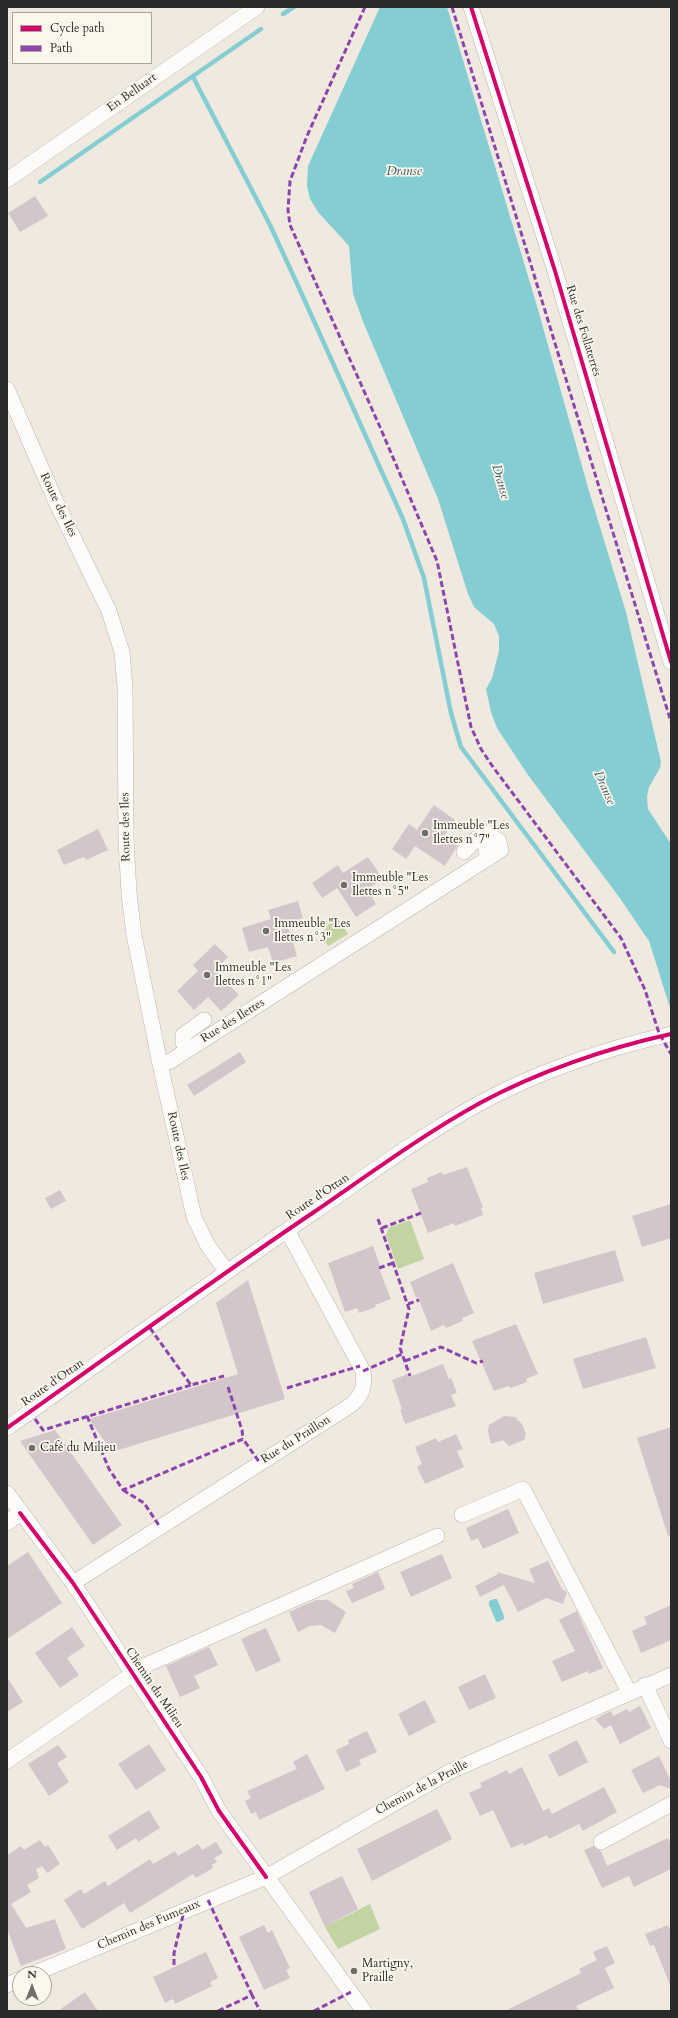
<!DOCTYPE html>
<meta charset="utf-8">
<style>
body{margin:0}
#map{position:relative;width:678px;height:2018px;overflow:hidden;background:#f0e9df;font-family:Cardo,serif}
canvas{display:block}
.frame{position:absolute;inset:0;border:8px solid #2b2b2b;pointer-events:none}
.legend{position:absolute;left:12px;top:12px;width:140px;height:52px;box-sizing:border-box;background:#fbf7ec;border:1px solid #a8a59f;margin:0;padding:5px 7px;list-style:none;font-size:12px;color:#2b2b2b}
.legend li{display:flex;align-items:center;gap:8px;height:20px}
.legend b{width:20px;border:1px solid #a8a59f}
.north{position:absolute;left:12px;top:1966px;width:40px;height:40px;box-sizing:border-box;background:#fbf7ec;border:1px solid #a8a59f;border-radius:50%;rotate:0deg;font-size:11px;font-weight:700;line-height:16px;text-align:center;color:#2b2b2b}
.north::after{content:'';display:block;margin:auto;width:14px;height:18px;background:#706e6a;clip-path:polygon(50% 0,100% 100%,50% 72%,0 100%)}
</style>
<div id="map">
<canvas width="678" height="2018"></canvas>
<div class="frame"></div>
<ul class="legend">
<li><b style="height:5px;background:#d6006c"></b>Cycle path</li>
<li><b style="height:5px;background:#8e44ad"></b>Path</li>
</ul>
<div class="north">N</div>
</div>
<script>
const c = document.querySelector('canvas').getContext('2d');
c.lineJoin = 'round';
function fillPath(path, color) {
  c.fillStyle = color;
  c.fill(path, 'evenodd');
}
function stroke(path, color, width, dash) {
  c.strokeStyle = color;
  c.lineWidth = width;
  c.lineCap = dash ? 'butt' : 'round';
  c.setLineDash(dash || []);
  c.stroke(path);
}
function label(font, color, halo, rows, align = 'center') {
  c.font = font + ' Cardo,serif';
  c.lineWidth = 3.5;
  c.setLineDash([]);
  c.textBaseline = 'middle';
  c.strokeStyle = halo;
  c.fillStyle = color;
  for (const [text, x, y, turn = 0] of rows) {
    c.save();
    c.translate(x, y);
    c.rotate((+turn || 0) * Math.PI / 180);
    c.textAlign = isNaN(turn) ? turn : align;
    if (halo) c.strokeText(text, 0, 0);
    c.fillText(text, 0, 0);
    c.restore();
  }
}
const green = new Path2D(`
 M335,915L348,934L328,946L321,936Z
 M410,1220L424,1259L398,1269L386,1235L389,1228Z
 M370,1904L380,1929L338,1949L325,1927Z`);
const water = new Path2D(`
 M380,7H447L537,306L589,491L626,612L661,762L660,768L649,787L647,797L648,809L671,844V1011L649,941L619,897L528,775L497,728L491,712L486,689L492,678L499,651V636L494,624L474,607L468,594L438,499L364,324L353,294L349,246L318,212L310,199L307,186L308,166Z
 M494,1599H497L504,1616V1619L498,1622L496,1621L489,1605V1601Z`);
const stream = new Path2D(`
 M283,14L294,7
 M193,77L270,225L300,290L403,519L424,578L451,713L461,747L614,952
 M40,182L261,29`);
const building = new Path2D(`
 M35,196L48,216L20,232L8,213Z
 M434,805L455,820L444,836L458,845L445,866L415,846L406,859L392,849L409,824L417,830Z
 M98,829L108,850L86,860L84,857L64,865L57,850Z
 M368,857L383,879L367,889L376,904L356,917L337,888L322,898L312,883L338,865L343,873Z
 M298,901L303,918L287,923L297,956L273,963L268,947L249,952L242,928L271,919L268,910Z
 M215,944L228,957L215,970L239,995L221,1011L208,997L194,1010L177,991L198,971L193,965Z
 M240,1052L246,1062L194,1096L187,1085Z
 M467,1167L483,1207L481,1208L483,1215L455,1226L454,1223L428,1233L411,1189L428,1182L427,1178L442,1172L443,1175Z
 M60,1190L66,1201L51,1209L45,1198Z
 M671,1204V1238L642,1247L632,1216Z
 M373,1246L380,1265L378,1266L391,1299L375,1305L376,1307L359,1313L357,1308L345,1312L328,1263Z
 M615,1250L624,1281L543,1304L534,1273Z
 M453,1263L474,1313L462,1318L463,1321L446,1328L444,1325L431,1331L418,1297L416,1298L410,1282Z
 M248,1280L285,1399L112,1452L89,1419L238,1374L216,1303Z
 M516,1324L538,1374L526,1379L527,1382L511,1388L508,1386L494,1391L472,1341Z
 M646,1337L656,1368L583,1389L573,1359Z
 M443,1364L449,1379L451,1378L457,1393L451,1395L456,1406L405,1424L400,1409H402L392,1380L408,1374L409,1377Z
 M504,1416L515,1417L522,1424L526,1434L524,1440L509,1446L503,1440L491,1444L488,1431L489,1425Z
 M671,1427V1535L668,1536L637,1438Z
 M55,1430L122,1525L93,1545L20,1441Z
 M456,1434L463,1449L457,1451L464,1467L425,1484L417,1467L422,1464L415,1447L436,1438L438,1442Z
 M508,1509L519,1533L483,1549L478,1538L471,1541L466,1528Z
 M28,1552L62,1603L7,1639V1566Z
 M442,1554L452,1578L411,1597L400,1572Z
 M548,1561L562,1589L567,1592L563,1604L546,1598L518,1612L504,1585L480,1597L475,1586L498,1574L497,1572L535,1583L529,1569Z
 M378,1572L385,1589L352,1603L346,1591L354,1588L352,1584Z
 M316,1600H328L346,1612L335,1633L321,1625L310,1626L298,1632L289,1612Z
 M671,1605V1640L641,1653L632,1631L647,1624L644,1617Z
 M577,1611L603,1668L589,1674L588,1671L562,1682L552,1661L575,1651L559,1620Z
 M72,1627L85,1646L67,1658L79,1675L60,1688L35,1653Z
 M266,1628L281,1661L256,1672L241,1639Z
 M209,1647L218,1665L194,1676L200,1688L180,1697L166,1666Z
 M485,1674L496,1698L469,1710L458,1687Z
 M7,1677L23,1702L7,1712Z
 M425,1700L436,1722L409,1736L398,1714Z
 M640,1706L651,1728L620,1744L611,1725L604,1729L595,1719L611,1711L613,1716L627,1709L629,1712Z
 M367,1731L377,1752L359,1760L361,1765L346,1772L336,1750L349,1744L348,1740Z
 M577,1740L588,1762L559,1777L548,1755Z
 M149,1744L166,1770L136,1790L118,1764Z
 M58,1745L67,1757L57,1763L69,1782L49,1796L28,1764Z
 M307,1754L325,1789L259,1820L256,1812L251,1814L245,1801L251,1798L247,1791L297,1769L293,1762Z
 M659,1756L671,1781V1789L660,1785L643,1793L631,1770Z
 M522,1767L543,1811L549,1808L552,1814L604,1787L617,1812L583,1831L579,1824L549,1839L547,1835L524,1846L523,1843L511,1848L493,1810L480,1816L469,1793L482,1787L480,1783L507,1770L509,1774Z
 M437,1809L452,1839L372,1881L357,1849Z
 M149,1810L160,1828L138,1842L136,1838L117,1850L108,1836Z
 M668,1838L671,1845V1869L634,1887L629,1876L602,1888L584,1850L593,1846L601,1851L607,1866Z
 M40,1840L45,1847L48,1845L60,1864L47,1873L42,1866L36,1869L39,1878L27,1885L31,1892L11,1904L26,1928L55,1919L66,1949L21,1966L7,1929V1855L21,1846L24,1850Z
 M216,1842L223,1853L214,1858L217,1862L212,1865L213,1868L196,1878L193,1874L130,1913L124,1903L82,1929L64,1900L81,1889L84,1894L105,1881L108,1886L150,1859L153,1864L175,1851L178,1856L198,1844L202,1850Z
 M342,1876L358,1909L325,1927L309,1892Z
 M264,1925L268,1933L272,1930L290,1968L286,1970L290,1978L264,1990L239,1937Z
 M668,1925L671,1933L670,1985L654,1945L650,1946L645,1934Z
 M607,1946L615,1963L605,1968L614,1988L576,2006L579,2011H505L581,1973L579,1969L597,1960L593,1952Z
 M206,1952L218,1978L210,1982L212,1986L175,2004L173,1999L165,2003L153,1977Z
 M85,1992L98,2011H58Z`);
const minor = new Path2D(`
 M471,7L555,271L671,662
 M7,180L257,7
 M7,389L56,502L109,611L122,652L125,687L126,839L129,893L134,935L160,1064L194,1217L208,1246L227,1272
 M464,852L477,838L486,833L499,841L500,848
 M188,1050L183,1043V1035L204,1020
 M160,1064L169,1062L183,1053L501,850L485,845L488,859
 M7,1428C109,1356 210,1282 314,1212C368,1175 422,1135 480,1103C537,1072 607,1048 671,1034
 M7,1493L73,1583L201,1777L219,1811L364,2011
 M462,1515L523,1489L629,1692
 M7,1523L20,1513
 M73,1583L351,1405C363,1395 365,1386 363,1371L287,1230
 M645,1685L671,1741
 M7,1761L144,1666L437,1536
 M601,1842L671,1804
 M33,1974L266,1877L449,1772L671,1675
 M7,1985L20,1979`);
const quiet = new Path2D(`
 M365,7L307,136L290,181L288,210L290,225L380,427L437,561L471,727L481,749L493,767L621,938L645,990L659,1033L671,1054
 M452,7L671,722
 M378,1219L409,1309L400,1348L410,1376
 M382,1228L421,1213
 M379,1268L396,1262
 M408,1304L419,1300
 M150,1328L191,1385L224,1376
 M405,1361L441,1347L476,1363L483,1361
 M363,1371L402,1354
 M228,1387L242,1430L243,1439
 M287,1388L360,1366
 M87,1416L109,1469L123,1490L243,1439L260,1463
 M35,1419L43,1430L191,1385
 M123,1490L144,1503L160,1527
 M208,1900L252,1995
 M174,1965V1953L184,1911
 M218,2011L252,1995L260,2011
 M314,2011L351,1992`);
const cycleway = new Path2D(`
 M471,7L555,271L671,662
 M7,1428C109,1356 210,1282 314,1212C368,1175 422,1135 480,1103C537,1072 607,1048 671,1034
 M20,1513L73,1583L201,1777L219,1811L266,1877`);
const markers = [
 [425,833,4,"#706e6a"],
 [344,885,4,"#706e6a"],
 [266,931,4,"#706e6a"],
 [207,975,4,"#706e6a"],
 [32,1448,4,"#706e6a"],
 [354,1971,4,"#706e6a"]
];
const streetNames = [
 ["En Belluart",132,93,-35],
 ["Rue des Follaterres",583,331,73],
 ["Route des Iles",58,505,64],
 ["Route des Iles",126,827,-91],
 ["Rue des Ilettes",233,1021,-32],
 ["Route des Iles",178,1146,78],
 ["Route d'Ottan",318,1197,-34],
 ["Route d'Ottan",53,1383,-35],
 ["Rue du Praillon",296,1440,-32],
 ["Chemin du Milieu",154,1688,56],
 ["Chemin de la Praille",422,1788,-28],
 ["Chemin des Fumeaux",149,1925,-23]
];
const poiNames = [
 ["Immeuble \"Les",433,826],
 ["Ilettes n°7\"",433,840],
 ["Immeuble \"Les",352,878],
 ["Ilettes n°5\"",352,892],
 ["Immeuble \"Les",274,924],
 ["Ilettes n°3\"",274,938],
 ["Immeuble \"Les",215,968],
 ["Ilettes n°1\"",215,982],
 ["Café du Milieu",40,1448],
 ["Martigny,",362,1964],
 ["Praille",362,1978]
];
const waterNames = [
 ["Dranse",404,172],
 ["Dranse",500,482,74],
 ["Dranse",604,788,66]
];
fillPath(green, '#c2d4a1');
fillPath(water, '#84ced3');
stroke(stream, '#84ced3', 4.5);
fillPath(building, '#d2c6cb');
stroke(minor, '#b9b5af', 16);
stroke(minor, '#fdfcfa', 15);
stroke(quiet, '#8e44ad', 3, [6, 3]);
stroke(cycleway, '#d6006c', 4);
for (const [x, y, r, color] of markers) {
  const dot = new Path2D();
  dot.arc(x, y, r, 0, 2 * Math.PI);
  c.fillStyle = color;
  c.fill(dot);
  stroke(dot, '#fbf7ec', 1.5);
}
label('12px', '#2b2b2b', '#fbf7ec', streetNames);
label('12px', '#2b2b2b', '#fbf7ec', poiNames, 'left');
label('italic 13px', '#38595c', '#fbf7ec', waterNames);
</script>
